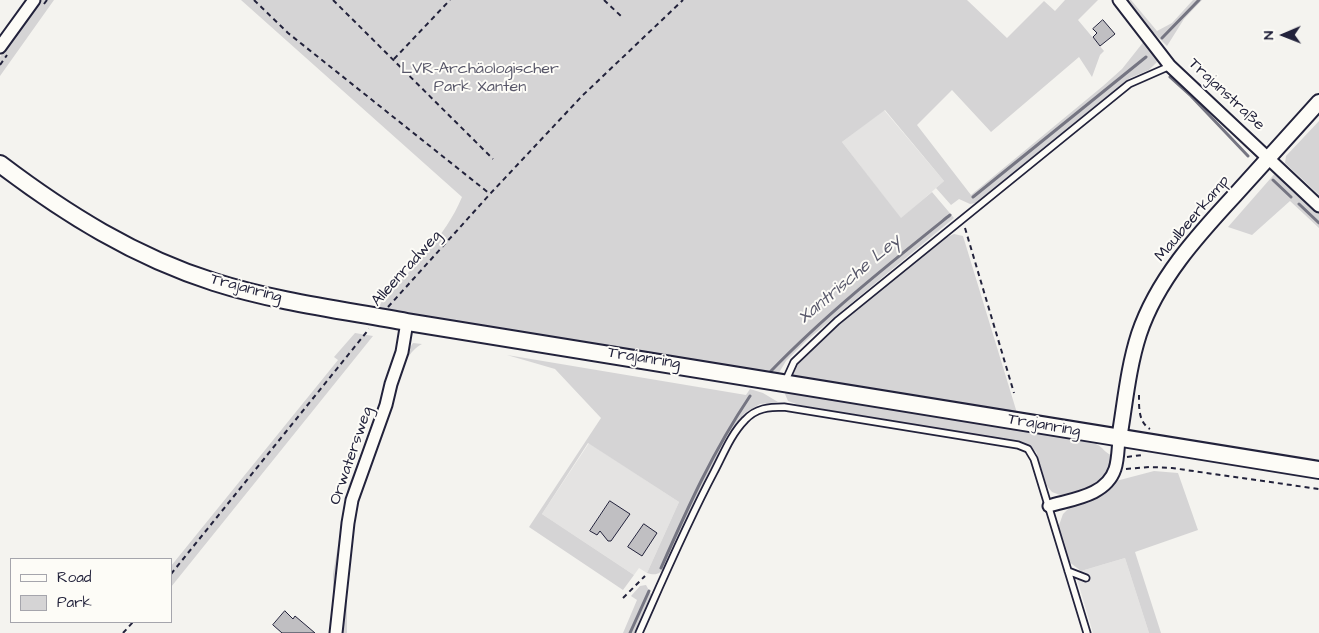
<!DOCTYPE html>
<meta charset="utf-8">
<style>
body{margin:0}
#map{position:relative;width:1319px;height:633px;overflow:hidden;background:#f4f3ef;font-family:"Architects Daughter",sans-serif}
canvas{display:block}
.legend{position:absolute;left:10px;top:558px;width:162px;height:65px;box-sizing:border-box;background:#fdfcf7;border:1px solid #a5a5ac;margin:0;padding:6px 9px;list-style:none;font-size:15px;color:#22223b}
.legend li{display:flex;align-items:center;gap:10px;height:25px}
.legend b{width:25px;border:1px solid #a5a5ac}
.north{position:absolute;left:1259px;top:10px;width:50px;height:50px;-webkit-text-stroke:4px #fdfcf7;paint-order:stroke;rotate:269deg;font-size:14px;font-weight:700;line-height:20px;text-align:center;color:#22223b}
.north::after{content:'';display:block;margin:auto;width:18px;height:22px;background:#22223b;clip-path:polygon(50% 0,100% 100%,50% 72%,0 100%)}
</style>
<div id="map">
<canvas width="1319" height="633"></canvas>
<ul class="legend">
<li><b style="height:6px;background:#fdfcf7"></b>Road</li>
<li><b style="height:14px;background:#d5d4d5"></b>Park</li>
</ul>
<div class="north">N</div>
</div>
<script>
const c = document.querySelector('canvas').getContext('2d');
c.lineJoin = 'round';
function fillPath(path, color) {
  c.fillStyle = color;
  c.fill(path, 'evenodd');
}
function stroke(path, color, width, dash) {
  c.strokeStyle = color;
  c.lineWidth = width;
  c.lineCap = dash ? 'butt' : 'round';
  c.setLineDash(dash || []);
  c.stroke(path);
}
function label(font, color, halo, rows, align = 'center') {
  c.font = font + ' "Architects Daughter",sans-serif';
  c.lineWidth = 4;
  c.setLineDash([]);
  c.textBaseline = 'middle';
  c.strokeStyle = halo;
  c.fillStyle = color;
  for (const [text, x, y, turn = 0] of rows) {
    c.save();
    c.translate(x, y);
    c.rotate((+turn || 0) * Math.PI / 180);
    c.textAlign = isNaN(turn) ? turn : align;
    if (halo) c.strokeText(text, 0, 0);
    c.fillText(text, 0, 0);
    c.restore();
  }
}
const built = new Path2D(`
 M884,110L944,181L901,219L842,142Z
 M589,443L679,502L647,573L639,568L634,575L542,514Z
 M1125,558L1149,633H1093L1077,579L1081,571Z`);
const green = new Path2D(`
 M42,0H54L0,76V57Z
 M241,0H967L1007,38L1044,1L1055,11L1065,0H1098L1078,20L1104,51L1100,55L1092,77L1079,57L991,132L952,90L917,125L971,195L1103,86L1122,69L1145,40L1156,53L1157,62L1149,70L1130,78L976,203L970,204L959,199L951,205L936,188L944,181L885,110L842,142L901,218L932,192L954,218L807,340L786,361L777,376L378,309L382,301C411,269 445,238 462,197Z
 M1123,0H1131L1157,31L1172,23L1193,0H1202L1184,19L1167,46L1154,33L1152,34Z
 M1319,121V195L1285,163L1286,156Z
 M1277,171L1319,212V228L1290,201L1252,235L1228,227Z
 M954,234L963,236L1017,413L790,379L794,368L802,358L836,326L943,239Z
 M355,333L373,336L171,587V566L338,360L334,357Z
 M413,343L422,344C410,350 400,368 399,381L384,428L369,464L353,527L345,577L347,604V633H339L349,525L401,361Z
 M507,355L746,395L750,389L763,393L778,402L760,404L745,413L720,453L666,566C660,574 656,576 647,573L679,502L588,443L542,514L634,575L623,590L529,527L601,418L555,369Z
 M389,372L388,386L352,491L333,633V574L348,487L374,424Z
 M787,388L1096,444C1103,447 1105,453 1111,455L1112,463L1111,471L1094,487L1060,495L1052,492L1047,486L1036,452L1023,442L799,405L788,401L785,394Z
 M1154,471L1178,473L1198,530L1135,552L1161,633H1149L1125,558L1081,571L1068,561L1058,528L1063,514L1073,504L1090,500L1104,493L1116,481Z
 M646,585L652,596L636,633H623L637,600L631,596L640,586Z`);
const stream = new Path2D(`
 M1162,38L1199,0
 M1170,77L1191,96L1248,156
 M1273,180L1291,197
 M973,197L1146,57
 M1299,204L1319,223
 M771,371C826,314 889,264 950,215
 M661,568C688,507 713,451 750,396
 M630,633L649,591`);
const building = new Path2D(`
 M1103,20L1115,34L1100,46L1093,37L1097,33L1093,29Z
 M610,501L630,514L611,541H608L600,531L597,535L590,531Z
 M644,524L657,533L642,556L628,547Z
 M285,611L293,619L295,616L315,633H282L273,625Z`);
const path = new Path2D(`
 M254,0L288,33L490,194
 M333,0L493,159
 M604,0L623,18
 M44,4L47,0
 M394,59L450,0
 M0,65L7,55
 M965,228L1014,393
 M388,307L490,194L582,96L683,0
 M1139,395C1139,406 1138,422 1150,429
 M1127,457L1142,455
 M1126,469L1150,467L1172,468L1319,489
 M171,574L369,329
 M623,598L645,576
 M123,633L133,622`);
const service = new Path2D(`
 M785,382L794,362L837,321L1129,84L1170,66
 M1068,571L1086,578
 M639,633C663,579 686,525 714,472C723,455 731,434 745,420C756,408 769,407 784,407L1018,445L1028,449L1034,459L1087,633`);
const minor = new Path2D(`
 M1119,0L1170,66L1319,206
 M0,47L34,0
 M1049,506C1072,499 1106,496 1115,469C1118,460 1118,449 1119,439
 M336,633L348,523L352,500L386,405L391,384L402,352L407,322`);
const tertiary = new Path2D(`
 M1119,439C1125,404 1128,368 1139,334C1157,280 1197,236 1235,195C1263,164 1291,133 1319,102`);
const secondary = new Path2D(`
 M0,164C66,214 135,257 214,282C277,302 342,310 407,322L1319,470`);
const parkNames = [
 ["LVR-Archäologischer",480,70],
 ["Park Xanten",480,88]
];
const streetNames = [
 ["Trajanstraße",1226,95,43],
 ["Maulbeerkamp",1193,219,-50],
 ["Alleenradweg",407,269,-48],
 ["Trajanring",246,289,15],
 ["Trajanring",644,359,9],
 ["Trajanring",1044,426,10],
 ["Orwatersweg",352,456,-71]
];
const waterNames = [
 ["Xantrische Ley",850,280,-40]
];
fillPath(built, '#e4e3e2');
fillPath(green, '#d5d4d5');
stroke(stream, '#757582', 3);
fillPath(building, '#c0bfc2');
stroke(building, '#22223b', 1);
stroke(service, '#22223b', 9);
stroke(minor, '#22223b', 15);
stroke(tertiary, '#22223b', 18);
stroke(secondary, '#22223b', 20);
stroke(path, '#22223b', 2, [5, 4]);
stroke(service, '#fdfcf7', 5.5);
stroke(minor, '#fdfcf7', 11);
stroke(tertiary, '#fdfcf7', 14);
stroke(secondary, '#fdfcf7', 16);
label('16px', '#585769', '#fdfcf7', parkNames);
label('16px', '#22223b', '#fdfcf7', streetNames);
label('italic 18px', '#59596b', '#fdfcf7', waterNames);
</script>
